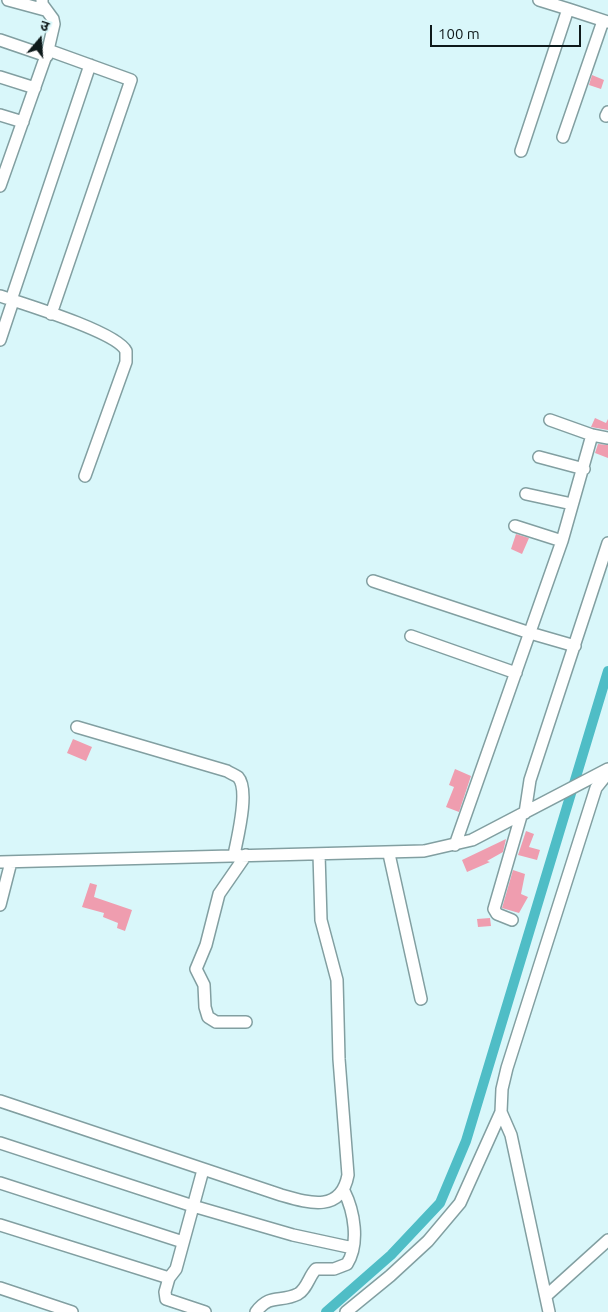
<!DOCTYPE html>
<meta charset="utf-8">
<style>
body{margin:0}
#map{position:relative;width:608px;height:1312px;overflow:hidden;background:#d9f7fa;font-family:Ubuntu,"Noto Sans Devanagari",sans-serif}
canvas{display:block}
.north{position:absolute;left:15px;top:15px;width:50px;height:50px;-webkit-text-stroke:4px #d9f7fa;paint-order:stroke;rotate:18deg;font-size:14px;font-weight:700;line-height:20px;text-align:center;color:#0e191a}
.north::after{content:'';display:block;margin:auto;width:18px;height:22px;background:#0e191a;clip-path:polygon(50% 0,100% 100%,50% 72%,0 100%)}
.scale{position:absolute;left:430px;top:25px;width:151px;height:22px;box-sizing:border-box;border:2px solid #0e191a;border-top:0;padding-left:6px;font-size:15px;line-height:18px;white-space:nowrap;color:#0e191a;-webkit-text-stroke:4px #d9f7fa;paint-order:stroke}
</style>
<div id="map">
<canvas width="608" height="1312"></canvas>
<div class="north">उ</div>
<div class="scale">100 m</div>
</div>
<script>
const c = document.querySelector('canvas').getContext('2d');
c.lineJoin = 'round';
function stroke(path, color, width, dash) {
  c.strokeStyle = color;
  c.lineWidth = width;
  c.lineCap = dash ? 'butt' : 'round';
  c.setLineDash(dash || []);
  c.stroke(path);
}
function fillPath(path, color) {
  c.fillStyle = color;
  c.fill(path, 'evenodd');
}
const canal = new Path2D(`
 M326,1312L391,1255L440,1203L466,1141L608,671`);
const building = new Path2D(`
 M592,75L604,80L601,89L589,85Z
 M595,418L606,423L608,419V430L591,427Z
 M598,444L608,445V458L595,453Z
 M516,534L529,538L522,554L511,549Z
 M73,739L92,747L86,761L67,753Z
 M455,769L471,776L459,812L446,807L454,787L449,785Z
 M526,831L534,834L529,847L540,850L537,860L518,855Z
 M506,839L503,852L487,861L490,862L467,872L462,860Z
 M513,870L525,874L521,894L528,897L519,913L502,908Z
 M90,883L97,885L94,897L132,910L125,931L117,928L118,923L103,917L104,913L82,907Z
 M490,918L491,926L478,927L477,919Z`);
const minor = new Path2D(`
 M8,0L45,10
 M539,0L568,9
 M0,40L47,56
 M48,50L131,80L51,314
 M0,77L35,88
 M0,115L23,122
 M606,116L608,112
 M563,137L603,21
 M521,151L568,9L608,22
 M0,186L48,50L54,24L53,19L42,4V0
 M0,296C24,304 117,332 126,351V362L85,476
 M11,300L90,65
 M0,340L13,301
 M550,420L592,435L608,438
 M539,457L584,469
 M526,494L572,504
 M515,526L562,541
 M373,581L530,633L575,646
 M411,636L516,673
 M77,727L227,771C230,773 235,775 238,777C250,790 237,839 234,855
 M525,813L530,780L608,543
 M455,845L562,541L592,435
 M389,854L421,999
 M246,855L219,894L206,945L196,969L204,985L205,1007L208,1017L216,1022H246
 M0,862L424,851L472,840L608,769
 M0,905L11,862
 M512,920L497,914L494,909L521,816
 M0,1101L281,1195C309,1203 341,1213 348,1175L339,1059L337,980L321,920L319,854
 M501,1112L511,1135L549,1312
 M0,1143L193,1206L293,1235L353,1248
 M0,1183L183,1242
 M0,1225L169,1278L176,1269L203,1170
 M169,1278L165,1292L166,1299L205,1312
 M0,1288L72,1312
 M546,1296L608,1240
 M256,1312C270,1293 280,1303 298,1294C307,1289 309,1276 316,1269H334L347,1264C360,1243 354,1211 344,1191
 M346,1312L390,1276L428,1241L460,1203L501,1112L502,1089L507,1068L596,788L608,773`);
stroke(canal, '#4fbdc6', 10);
fillPath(building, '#ef9daf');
stroke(minor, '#829fa1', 14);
stroke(minor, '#fff', 11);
</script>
